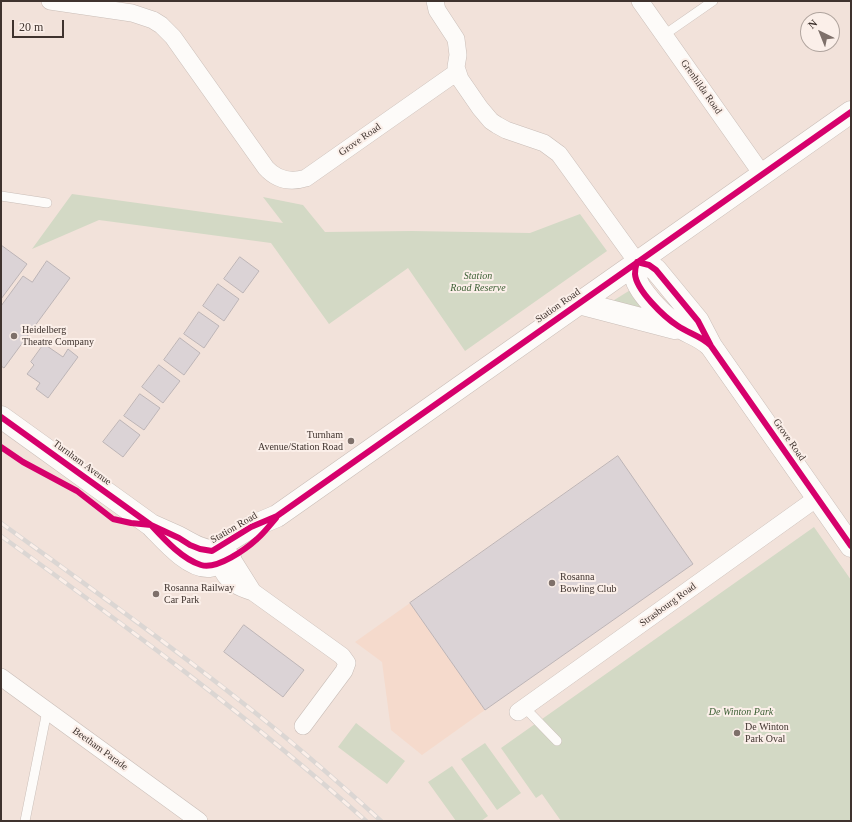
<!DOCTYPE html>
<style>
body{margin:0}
#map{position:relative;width:852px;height:822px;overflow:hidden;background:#f2e2da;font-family:"Times New Roman",serif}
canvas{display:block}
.frame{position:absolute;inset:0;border:2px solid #3f332e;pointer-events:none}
.north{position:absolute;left:800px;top:12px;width:40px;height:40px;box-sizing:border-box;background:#fbefe9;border:1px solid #b0a49e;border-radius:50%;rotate:317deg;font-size:11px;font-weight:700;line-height:16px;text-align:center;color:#3f332e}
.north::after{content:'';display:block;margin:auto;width:14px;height:18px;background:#7e706a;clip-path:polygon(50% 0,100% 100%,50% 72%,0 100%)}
.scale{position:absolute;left:12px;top:20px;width:52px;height:18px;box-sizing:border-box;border:2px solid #3f332e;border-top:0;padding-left:5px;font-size:12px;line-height:14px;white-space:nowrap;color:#3f332e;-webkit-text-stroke:3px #fbefe9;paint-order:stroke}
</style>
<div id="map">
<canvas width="852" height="822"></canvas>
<div class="frame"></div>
<div class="north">N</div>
<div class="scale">20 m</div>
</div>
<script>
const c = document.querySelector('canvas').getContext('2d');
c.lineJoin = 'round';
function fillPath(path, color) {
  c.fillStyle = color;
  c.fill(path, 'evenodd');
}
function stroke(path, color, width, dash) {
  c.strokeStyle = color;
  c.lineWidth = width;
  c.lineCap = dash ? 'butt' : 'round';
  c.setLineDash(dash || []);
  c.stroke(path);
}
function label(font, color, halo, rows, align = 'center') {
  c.font = font + ' "Times New Roman",serif';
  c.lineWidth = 4;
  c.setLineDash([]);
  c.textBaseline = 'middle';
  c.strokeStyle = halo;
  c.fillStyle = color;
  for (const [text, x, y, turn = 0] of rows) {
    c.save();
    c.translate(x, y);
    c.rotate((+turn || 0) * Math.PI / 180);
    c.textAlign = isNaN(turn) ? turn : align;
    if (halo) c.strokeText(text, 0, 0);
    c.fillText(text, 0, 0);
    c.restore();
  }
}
const built = new Path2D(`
 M410,603L485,710L422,755L391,730L382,662L355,642Z`);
const green = new Path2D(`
 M72,194L283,223L263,197L303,205L325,232L412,231L530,233L580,214L607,251L465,351L408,268L329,324L271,243L99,220L32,249Z
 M632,289L649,313L611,302Z
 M814,527L851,580V821H561L542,794L536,798L501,748Z
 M356,723L405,761L387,784L338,747Z
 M485,743L521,793L497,810L461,759Z
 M452,766L488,816L481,821H456L428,782Z`);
const building = new Path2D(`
 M1,245L27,264L1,299Z
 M240,257L259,271L243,293L224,279Z
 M47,261L70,278L4,368L1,366V306L23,276L32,282Z
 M218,284L239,299L224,321L203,306Z
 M199,312L219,326L204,348L184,334Z
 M180,338L200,353L184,375L164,360Z
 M44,344L63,357L68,349L78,357L48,398L36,389L40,383L27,374L34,365L31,362Z
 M159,365L180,381L163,403L142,387Z
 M140,394L160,408L144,430L124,416Z
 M120,420L140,435L123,457L103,442Z
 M618,456L693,564L485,710L410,603Z
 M244,625L304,670L283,697L224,652Z`);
const lane = new Path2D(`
 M664,35L713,1
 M1,196L47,203
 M525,708L557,741
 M25,821L47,711`);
const street = new Path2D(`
 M50,1L132,13L153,20L161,25L173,37L266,168C277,180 290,183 306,178L457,72
 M435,1L437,10L456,39L458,55L456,67L460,79L480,108L491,121L497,125L506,130L544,143L559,154L637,262
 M640,1L762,174
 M219,552C222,557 220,562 221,567C226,582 239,588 253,592L342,656L347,663L344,671L303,726
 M221,555L231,557L253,592
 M1,677L199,821
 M518,712L817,498`);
const secondary = new Path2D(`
 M637,262L649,265L656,270L698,321L711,346L851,546
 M637,262C636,266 635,270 635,274C636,290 665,318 678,326C689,333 701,336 710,345
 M579,303L675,328
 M1,417L151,525C164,538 189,568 209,566C217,565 223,561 230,558
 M151,525C160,529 169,533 178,537C190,543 198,550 212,551L251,527L277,516L851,112`);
const rail = new Path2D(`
 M1,523C81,581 161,638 239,700C288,738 335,779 381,821
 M1,536C126,626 251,718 366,821`);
const cycleway = new Path2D(`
 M637,262L649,265L656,270L698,321L711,346L851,546
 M637,262C636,265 635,270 635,274C636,290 664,317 678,326C688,333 701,336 710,345
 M1,417L151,525C164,539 182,559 201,565C217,570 246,549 257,539C264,533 270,525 276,518
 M1,447L23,462L77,491L113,519L131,523L151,525L179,538L190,545L200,549L212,551L251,527L277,516L851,112`);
const markers = [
 [14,336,4,"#7e706a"],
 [351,441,4,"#7e706a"],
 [552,583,4,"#7e706a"],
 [156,594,4,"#7e706a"],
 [737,733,4,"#7e706a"]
];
const streetNames = [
 ["Grenhilda Road",701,87,55],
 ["Grove Road",360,140,-35],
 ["Station Road",558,306,-35],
 ["Grove Road",789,440,55],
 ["Turnham Avenue",82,463,36],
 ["Station Road",234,528,-30],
 ["Strasbourg Road",668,605,-36],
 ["Beetham Parade",100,749,36]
];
const parkNames = [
 ["Station",478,276],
 ["Road Reserve",478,288],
 ["De Winton Park",741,712]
];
const poiNames = [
 ["Heidelberg",22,330],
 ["Theatre Company",22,342],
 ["Turnham",343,435,"right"],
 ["Avenue/Station Road",343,447,"right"],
 ["Rosanna",560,577],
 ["Bowling Club",560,589],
 ["Rosanna Railway",164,588],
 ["Car Park",164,600],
 ["De Winton",745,727],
 ["Park Oval",745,739]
];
fillPath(built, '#f5dacc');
fillPath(green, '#d3d9c5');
fillPath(building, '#dbd3d6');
stroke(building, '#bcb4b6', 1);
stroke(lane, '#c9bdb7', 10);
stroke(street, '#c9bdb7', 18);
stroke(secondary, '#c9bdb7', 23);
stroke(lane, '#fdfbf9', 9);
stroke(street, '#fdfbf9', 17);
stroke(secondary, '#fdfbf9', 22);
stroke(rail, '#dbd6d3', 4.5);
stroke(rail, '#fbefe9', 3, [9]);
stroke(cycleway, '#d6006c', 6);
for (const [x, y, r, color] of markers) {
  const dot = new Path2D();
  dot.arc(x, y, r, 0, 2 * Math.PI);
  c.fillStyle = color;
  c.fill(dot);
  stroke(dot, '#fbefe9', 1.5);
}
label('10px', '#3f332e', '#fbefe9', streetNames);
label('italic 10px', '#3b5e33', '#fbefe9', parkNames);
label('10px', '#3f332e', '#fbefe9', poiNames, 'left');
</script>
